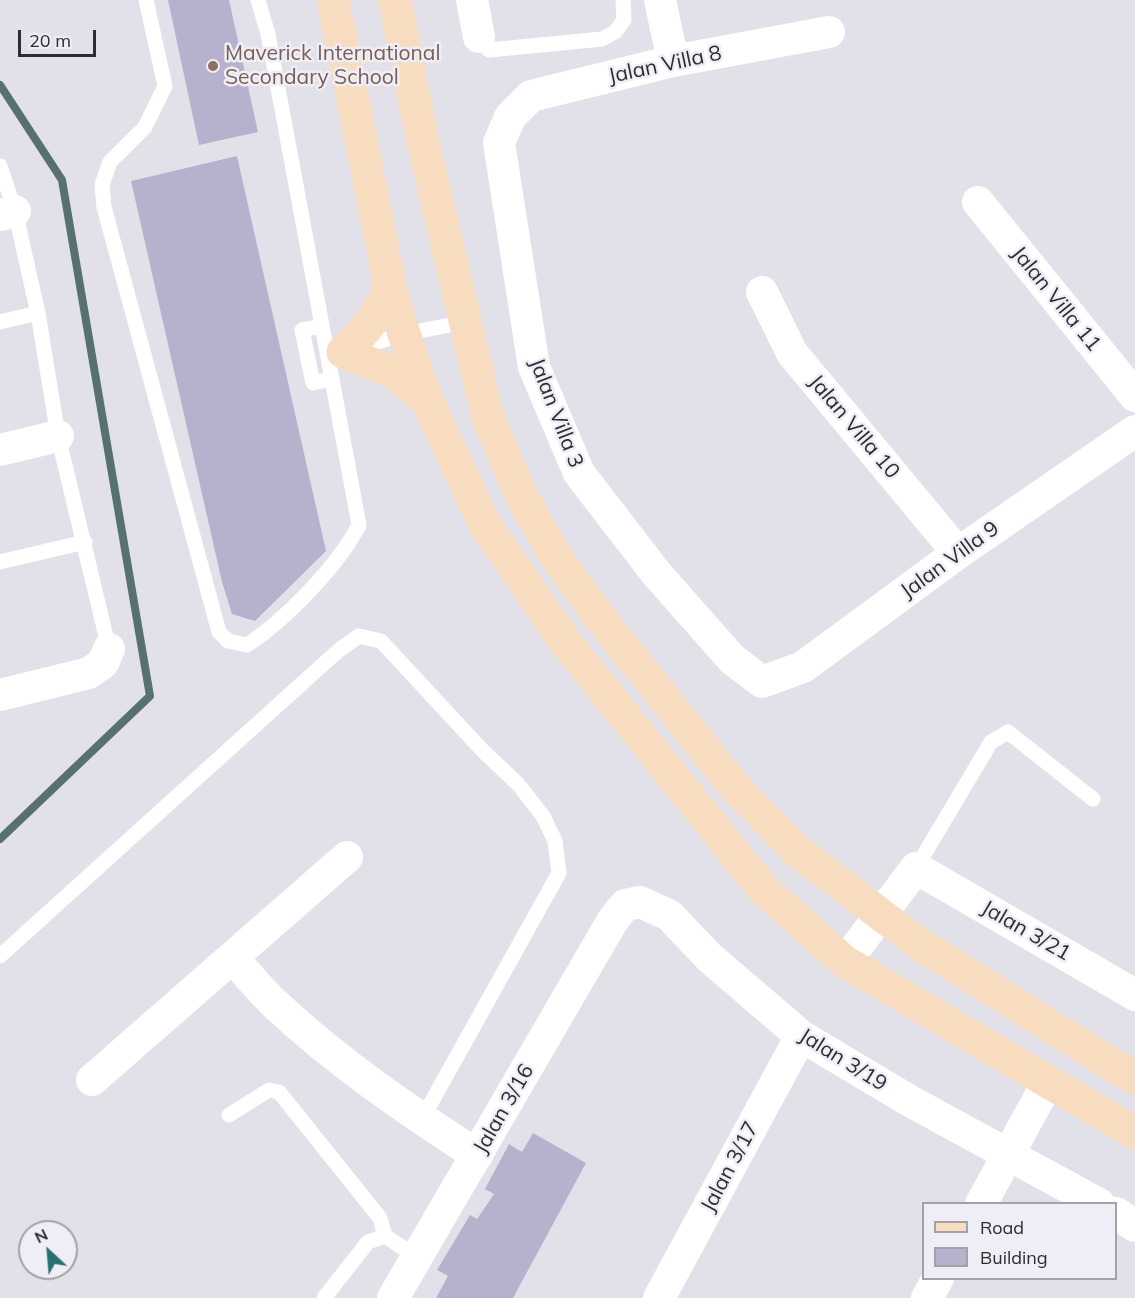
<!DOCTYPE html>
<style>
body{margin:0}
#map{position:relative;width:1135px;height:1298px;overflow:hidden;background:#e2e1e9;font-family:Mulish,sans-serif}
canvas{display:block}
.legend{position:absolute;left:922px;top:1202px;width:195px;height:78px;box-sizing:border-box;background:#efeef6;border:2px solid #a1a1a7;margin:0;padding:8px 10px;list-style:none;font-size:18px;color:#2d2d30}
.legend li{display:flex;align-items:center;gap:12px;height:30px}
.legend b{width:30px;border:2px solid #a1a1a7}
.north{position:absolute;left:18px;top:1220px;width:60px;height:60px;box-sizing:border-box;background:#efeef6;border:2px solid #a1a1a7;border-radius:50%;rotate:334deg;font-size:16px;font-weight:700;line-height:24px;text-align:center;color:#2d2d30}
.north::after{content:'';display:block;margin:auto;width:21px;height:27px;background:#277271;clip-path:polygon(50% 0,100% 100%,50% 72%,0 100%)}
.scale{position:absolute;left:18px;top:30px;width:78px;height:27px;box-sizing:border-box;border:3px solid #2d2d30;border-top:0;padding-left:8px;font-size:18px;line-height:21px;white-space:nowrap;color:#2d2d30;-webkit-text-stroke:4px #efeef6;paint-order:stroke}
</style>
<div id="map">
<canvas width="1135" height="1298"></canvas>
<ul class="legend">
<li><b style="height:8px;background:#f8dcc0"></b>Road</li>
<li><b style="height:16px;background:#b6b2ce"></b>Building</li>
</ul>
<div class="north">N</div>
<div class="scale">20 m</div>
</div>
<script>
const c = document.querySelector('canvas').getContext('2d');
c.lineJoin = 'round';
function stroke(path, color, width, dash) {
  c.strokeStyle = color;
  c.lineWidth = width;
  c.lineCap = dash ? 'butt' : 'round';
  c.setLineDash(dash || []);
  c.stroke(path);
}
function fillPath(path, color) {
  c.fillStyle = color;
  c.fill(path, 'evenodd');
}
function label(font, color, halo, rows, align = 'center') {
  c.font = font + ' Mulish,sans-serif';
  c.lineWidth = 5;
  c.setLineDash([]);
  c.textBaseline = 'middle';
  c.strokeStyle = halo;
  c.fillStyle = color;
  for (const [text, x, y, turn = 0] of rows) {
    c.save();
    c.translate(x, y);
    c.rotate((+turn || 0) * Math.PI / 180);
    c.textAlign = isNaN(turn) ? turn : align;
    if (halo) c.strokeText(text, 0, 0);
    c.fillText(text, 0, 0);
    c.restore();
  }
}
const stream = new Path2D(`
 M0,85L62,180L150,696L0,839`);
const building = new Path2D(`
 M168,0H229L258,132L199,145Z
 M237,156L326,551L255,621L232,614L222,582L131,181Z
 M533,1133L586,1163L513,1298H436L448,1276L437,1270L470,1215L477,1219L494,1194L485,1189L509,1144L522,1152Z`);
const lane = new Path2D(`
 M146,0L165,86L145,127L110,162L102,185L104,207L219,632L228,641L247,645C285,620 338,566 359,525L268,34L258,0
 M479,37L489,50L602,39L615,32L624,20L623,0
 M0,166L15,211L38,313L58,436L109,649
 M0,322L38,313
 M321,326L302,330L313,383L331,379
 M356,348L404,334L465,322
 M0,562L85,542
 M916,868L991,742L1008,732L1093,799
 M0,956L339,650L359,636L381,641L483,751L518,784L543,816L555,841L559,873L422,1119
 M229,1115L269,1090L279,1092L380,1218L385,1236
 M324,1298L368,1242L385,1236L417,1257`);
const street = new Path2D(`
 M472,0L479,37
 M660,0L673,61
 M829,32L673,61L531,96L510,117L499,143L534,367L579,473L656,573L732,659L762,682L803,667L958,553L1135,431
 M978,202L1135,396
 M0,215L15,211
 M762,292L792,353L958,553
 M0,450L58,436
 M0,695L89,673L103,663L109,649
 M233,958C247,974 261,991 276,1005C337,1062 407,1110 477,1155
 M845,962L916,868L1135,995
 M92,1080L347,857
 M981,1204L1048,1082
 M1116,1213L1135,1226
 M393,1298L613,920L625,905L640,902L669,915L710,958L801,1036L910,1101L1099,1204
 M659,1298L801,1036
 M927,1298L938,1278`);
const secondary = new Path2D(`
 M333,0L390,285L404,334L427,400L484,523L563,639L763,889L845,962L1135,1133
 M395,0L422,138L488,418L521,495L554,554L597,614L733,785L796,850L918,943L1135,1079
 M390,285C380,313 366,332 343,352L394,373L427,400`);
const markers = [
 [213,66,6,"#8d6e63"]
];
const educationNames = [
 ["Maverick International",225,54],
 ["Secondary School",225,78]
];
const streetNames = [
 ["Jalan Villa 8",665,65,-12],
 ["Jalan Villa 11",1056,299,51],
 ["Jalan Villa 3",556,413,69],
 ["Jalan Villa 10",854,427,50],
 ["Jalan Villa 9",950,560,-36],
 ["Jalan 3/21",1026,931,30],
 ["Jalan 3/19",843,1060,32],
 ["Jalan 3/16",504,1109,-60],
 ["Jalan 3/17",730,1167,-62]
];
stroke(stream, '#577173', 8);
fillPath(building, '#b6b2ce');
stroke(lane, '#fff', 15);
stroke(street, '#fff', 32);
stroke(secondary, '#f8dcc0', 33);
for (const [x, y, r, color] of markers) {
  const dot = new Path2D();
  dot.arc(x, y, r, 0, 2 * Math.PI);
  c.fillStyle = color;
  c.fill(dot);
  stroke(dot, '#efeef6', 2);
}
label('21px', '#785e54', '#efeef6', educationNames, 'left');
label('21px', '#2d2d30', '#efeef6', streetNames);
</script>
